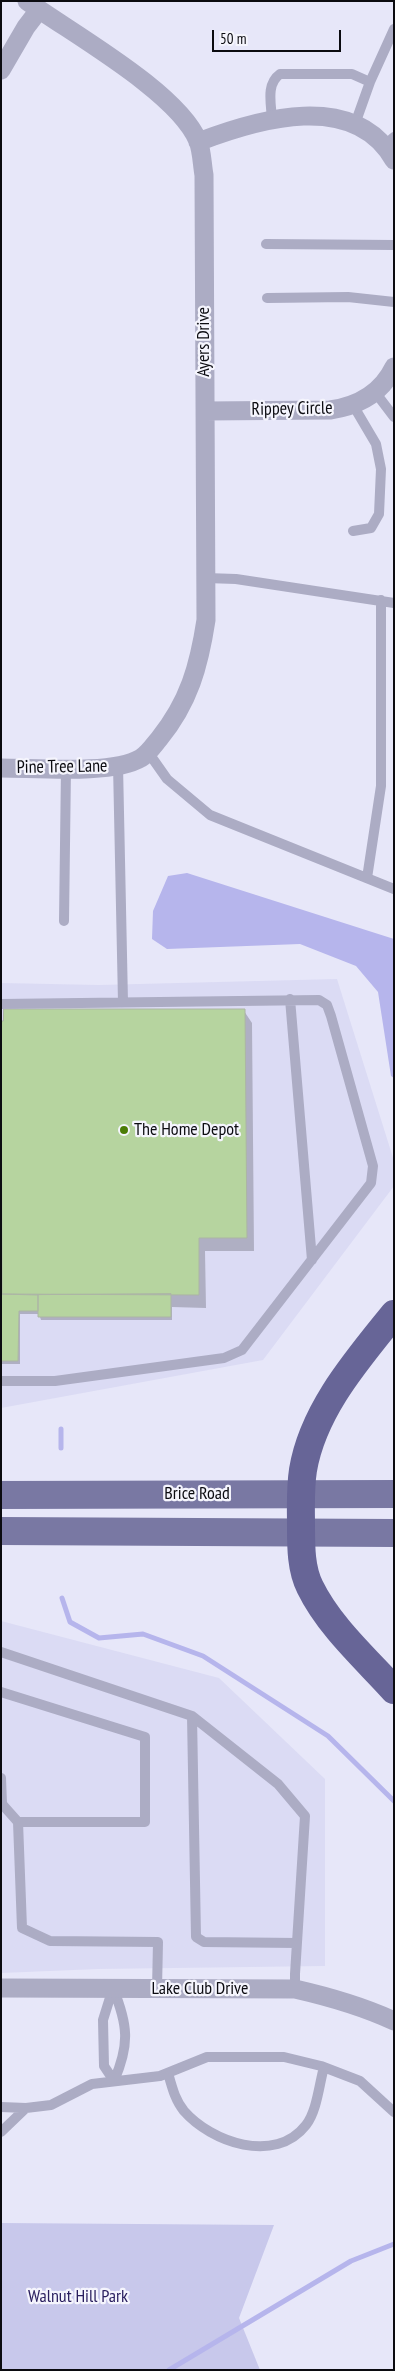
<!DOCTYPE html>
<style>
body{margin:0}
#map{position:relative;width:395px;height:2371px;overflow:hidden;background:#e7e7f9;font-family:"PT Sans Narrow",sans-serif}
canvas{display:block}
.frame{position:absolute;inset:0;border:2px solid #0b0b10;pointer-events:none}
.scale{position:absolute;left:212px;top:30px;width:129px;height:22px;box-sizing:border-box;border:2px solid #0b0b10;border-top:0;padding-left:6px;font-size:15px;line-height:18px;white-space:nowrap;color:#0b0b10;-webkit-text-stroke:4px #f5f5fd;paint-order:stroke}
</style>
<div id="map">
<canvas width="395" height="2371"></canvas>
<div class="frame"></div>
<div class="scale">50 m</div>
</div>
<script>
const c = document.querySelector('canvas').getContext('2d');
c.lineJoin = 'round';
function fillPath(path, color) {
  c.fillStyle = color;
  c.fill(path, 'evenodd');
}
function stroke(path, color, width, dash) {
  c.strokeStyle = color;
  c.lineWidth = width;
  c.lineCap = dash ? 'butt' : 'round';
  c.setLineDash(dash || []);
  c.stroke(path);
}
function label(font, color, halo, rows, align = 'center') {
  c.font = font + ' "PT Sans Narrow",sans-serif';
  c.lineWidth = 4.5;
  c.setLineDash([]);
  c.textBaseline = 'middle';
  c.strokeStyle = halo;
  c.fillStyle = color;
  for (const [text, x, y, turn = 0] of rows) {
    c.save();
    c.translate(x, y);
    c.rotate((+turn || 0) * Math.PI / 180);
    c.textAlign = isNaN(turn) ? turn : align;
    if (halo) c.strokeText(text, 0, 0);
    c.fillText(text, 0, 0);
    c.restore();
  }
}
const built = new Path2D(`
 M337,979L394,1161V1186L263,1360L1,1408V983L99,985Z
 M1,1621L219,1678L325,1779V1966L98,1969L1,1973Z`);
const green = new Path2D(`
 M1,2223L274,2225L239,2318L260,2370H1Z`);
const water = new Path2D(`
 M187,873L394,939V1078L391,1076L378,992L356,966L300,944L167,949L152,939L153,911L168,876Z`);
const shadow = new Path2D(`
 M244,1011L252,1023L254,1251H205L206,1308L172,1307V1320H41L39,1314H20V1364H1V1022Z`);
const stream = new Path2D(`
 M61,1448V1429
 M62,1598L70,1622L99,1638L143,1634L203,1656L328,1736L394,1801
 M169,2370L351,2261L394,2244`);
const building = new Path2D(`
 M4,1009H245L247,1238H199V1295L2,1294L1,1021H3Z
 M1,1294L38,1295V1311H19L18,1361H1Z
 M171,1294V1317H38V1295Z`);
const lane = new Path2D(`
 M370,82L394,29
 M272,119C271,103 266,84 280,74H352L370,82L355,124
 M385,145L394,137
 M266,244L394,245
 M267,298L348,297L394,302
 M375,392L394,417
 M353,405L376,444L381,469L379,514L371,528L353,531
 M206,578L236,579L394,603
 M148,752L167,779L210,815L394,889
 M118,765L123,1002
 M367,878L381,786V600
 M64,921L66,768
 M290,999L312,1260
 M1,1004L319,1000L327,1005L331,1016L373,1166L371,1183L242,1350L224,1358L55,1381H1
 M1,1652L192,1716L278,1784L305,1816L295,1974V1989
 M1,1692L145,1737V1822H18L22,1928L50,1941L158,1942L157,1989
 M192,1716L196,1937L204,1942L297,1943
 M1,1778L2,1804L18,1822
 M113,1988C128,2025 130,2044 114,2081L104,2066L103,2020Z
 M168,2073C172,2087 175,2100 184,2111C211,2142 275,2165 306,2125C317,2111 319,2085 324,2067
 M1,2107L26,2108L51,2105L92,2084L160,2076L207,2057H284L321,2066L360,2081L394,2112
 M1,2132L26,2108`);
const street = new Path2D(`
 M1,70L26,27L39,10
 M198,142C258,119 354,90 394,160
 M205,411L330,410C357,406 381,394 394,367
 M1,768C36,768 113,775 141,758C148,754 154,745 159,739C189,702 199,666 206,620L204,175C202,164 202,151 198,141C178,92 71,33 27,1
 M1,1988L295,1989C330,1997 362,2006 394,2021`);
const primary = new Path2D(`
 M1,1495L394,1494
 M1,1531L394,1533`);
const highway = new Path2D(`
 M394,1314C357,1360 313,1410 303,1470C300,1489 301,1508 301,1527C301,1547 301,1569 310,1587C329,1626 365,1658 394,1690`);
const markers = [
 [124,1130,5,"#4b7c07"]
];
const streetNames = [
 ["Ayers Drive",204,342,-90],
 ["Rippey Circle",292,409,-1],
 ["Pine Tree Lane",62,767,-1],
 ["Brice Road",197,1494],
 ["Lake Club Drive",200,1989]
];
const poiNames = [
 ["The Home Depot",134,1130]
];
const parkNames = [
 ["Walnut Hill Park",78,2297]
];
fillPath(built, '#dbdbf4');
fillPath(green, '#c8c8eb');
fillPath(water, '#b6b5ec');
fillPath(shadow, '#0003');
stroke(stream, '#b6b5ec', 5);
fillPath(building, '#b6d49f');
stroke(building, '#acb5a5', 1);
stroke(lane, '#acacc4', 10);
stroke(street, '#acacc4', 19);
stroke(primary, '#7978a3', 28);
stroke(highway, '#676597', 28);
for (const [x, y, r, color] of markers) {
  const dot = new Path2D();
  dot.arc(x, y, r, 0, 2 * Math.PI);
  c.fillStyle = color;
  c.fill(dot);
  stroke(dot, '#f5f5fd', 2);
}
label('18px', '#0b0b10', '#f5f5fd', streetNames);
label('18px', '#0b0b10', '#f5f5fd', poiNames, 'left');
label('18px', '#291e5e', '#f5f5fd', parkNames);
</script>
